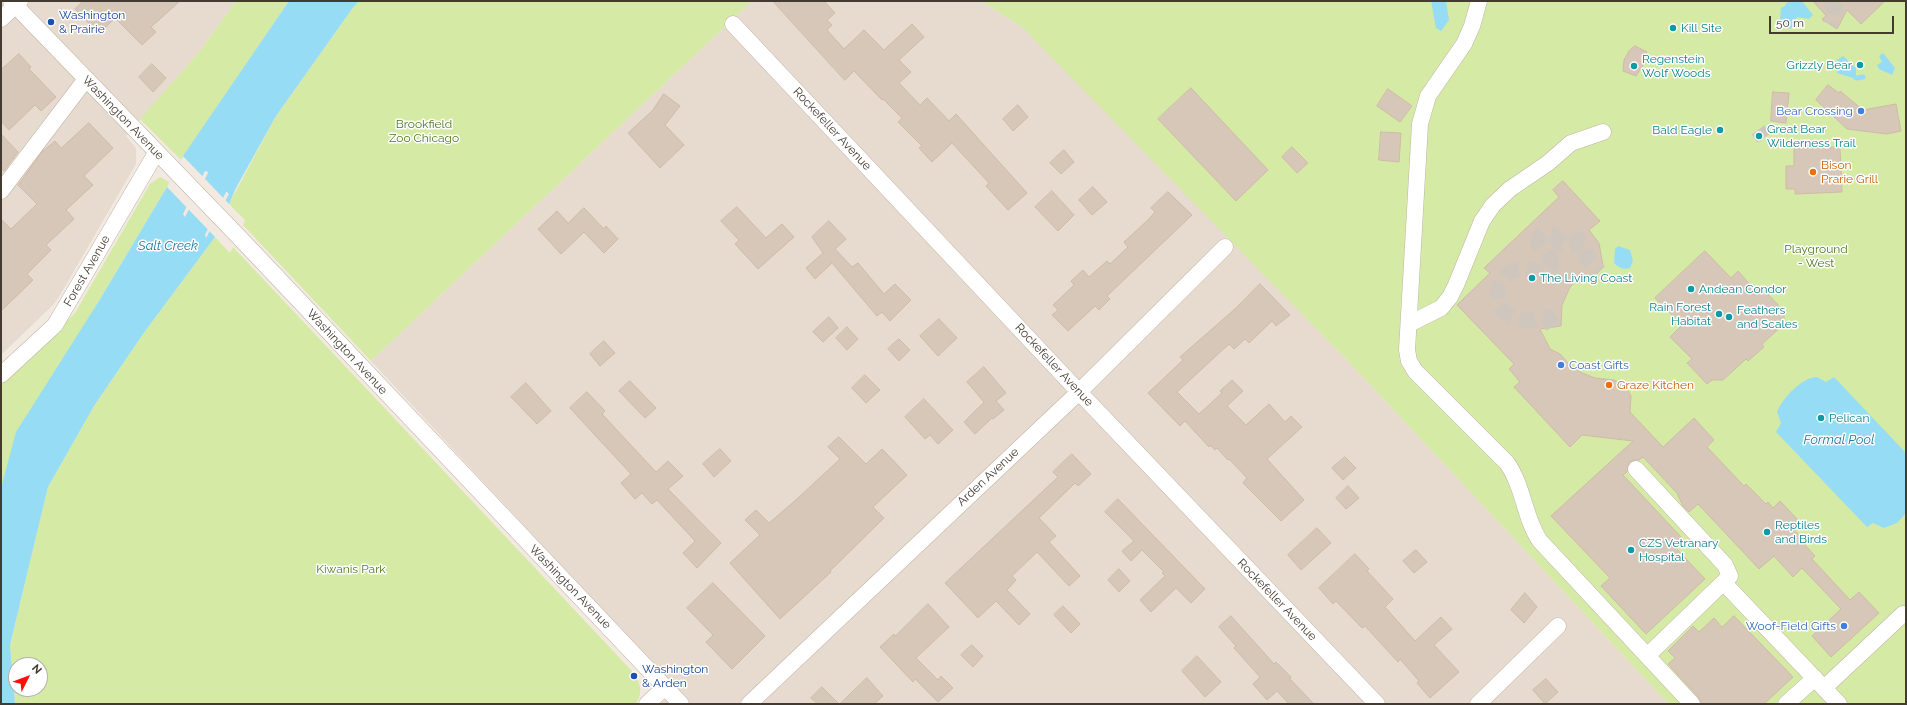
<!DOCTYPE html>
<style>
body{margin:0}
#map{position:relative;width:1907px;height:705px;overflow:hidden;background:#f2eae1;font-family:Raleway,sans-serif}
canvas{display:block}
.frame{position:absolute;inset:0;border:2px solid #433a31;pointer-events:none}
.north{position:absolute;left:8px;top:657px;width:40px;height:40px;box-sizing:border-box;background:#fff;border:1px solid #b4b0ad;border-radius:50%;rotate:48deg;font-size:11px;font-weight:700;line-height:16px;text-align:center;color:#433a31}
.north::after{content:'';display:block;margin:auto;width:14px;height:18px;background:#ff0d0b;clip-path:polygon(50% 0,100% 100%,50% 72%,0 100%)}
.scale{position:absolute;left:1769px;top:16px;width:125px;height:18px;box-sizing:border-box;border:2px solid #433a31;border-top:0;padding-left:5px;font-size:12px;line-height:14px;white-space:nowrap;color:#433a31;-webkit-text-stroke:3px #fff;paint-order:stroke}
</style>
<div id="map">
<canvas width="1907" height="705"></canvas>
<div class="frame"></div>
<div class="north">N</div>
<div class="scale">50 m</div>
</div>
<script>
const c = document.querySelector('canvas').getContext('2d');
c.lineJoin = 'round';
function fillPath(path, color) {
  c.fillStyle = color;
  c.fill(path, 'evenodd');
}
function stroke(path, color, width, dash) {
  c.strokeStyle = color;
  c.lineWidth = width;
  c.lineCap = dash ? 'butt' : 'round';
  c.setLineDash(dash || []);
  c.stroke(path);
}
function label(font, color, halo, rows, align = 'center') {
  c.font = font + ' Raleway,sans-serif';
  c.lineWidth = 3;
  c.setLineDash([]);
  c.textBaseline = 'middle';
  c.strokeStyle = halo;
  c.fillStyle = color;
  for (const [text, x, y, turn = 0] of rows) {
    c.save();
    c.translate(x, y);
    c.rotate((+turn || 0) * Math.PI / 180);
    c.textAlign = isNaN(turn) ? turn : align;
    if (halo) c.strokeText(text, 0, 0);
    c.fillText(text, 0, 0);
    c.restore();
  }
}
const residential = new Path2D(`
 M1,1H236L201,50L126,136L136,148V164L59,297L53,305L1,355Z
 M752,1H981L1022,27L1058,62L1344,357L1669,704H660L676,689L371,361Z`);
const green = new Path2D(`
 M236,1H289L181,160L140,119L201,50Z
 M359,1H752L371,361L243,225L245,220L229,204L276,116L352,9Z
 M981,1H1906V704H1669L1344,357L1022,27Z
 M160,177L169,182L167,187L99,301L1,488V385L75,313L150,184Z
 M215,237L230,253L233,247L631,670C640,681 644,691 636,704H15L10,645L48,487L94,406L143,334ZM16,665H40V689H16Z`);
const water = new Path2D(`
 M289,1H359L352,9L276,116L236,188L215,237L143,334L94,406L48,487L10,645L15,704H1V488L16,432L99,301L167,187L183,156ZM205,171L208,172V173L185,217L183,214ZM226,192H227L229,194L206,238L205,235Z
 M1431,1H1446L1449,20L1441,31L1436,28Z
 M1793,1H1802L1813,15L1809,19L1797,17L1796,20L1799,24L1789,29L1780,19L1781,8L1785,6L1786,3Z
 M1883,53L1895,68L1892,75L1879,69L1877,65L1882,62L1879,56Z
 M1843,56L1856,68V79L1837,73V60Z
 M1618,246L1630,250L1633,261L1630,268C1623,270 1619,268 1614,263L1615,249Z
 M1817,377L1826,382L1834,377L1906,453V513L1897,523L1884,528L1873,523L1867,527L1776,432L1781,423L1777,412C1782,399 1802,377 1817,377Z`);
const pier = new Path2D(`
 M183,156L231,206L216,238L167,187Z`);
const stream = new Path2D(`
 M1856,78L1863,77`);
const building = new Path2D(`
 M84,1H180L151,27L156,32L142,45L115,18L99,34L75,9Z
 M773,1H824L835,13L827,20L832,25L827,30L844,49L864,30L884,50L912,24L924,37L899,60L911,72L899,83L920,105L927,98L949,121L956,114L1027,193L1008,210L986,186L989,183L952,143L932,162L919,148L922,146L898,122L902,118L883,99L882,100L854,71L845,80Z
 M1813,1H1885L1861,24L1847,10L1837,29L1822,19L1826,16Z
 M1635,46L1647,52L1646,61L1636,76L1623,71L1624,60L1629,51Z
 M19,54L31,67L29,69L56,97L41,111L35,105L9,130L1,121V70Z
 M152,64L166,78L153,92L139,77Z
 M1828,85L1839,93L1840,91L1863,110L1896,104L1901,131L1887,134L1847,129L1816,100Z
 M1191,88L1268,170L1236,201L1158,119Z
 M1388,89L1412,106L1400,122L1377,106Z
 M1773,92L1789,93L1786,123L1771,121Z
 M664,94L680,106L665,125L684,145L660,168L628,133L652,111Z
 M1018,105L1028,117L1013,131L1003,119Z
 M89,123L113,148L84,176L93,185L66,210L74,219L46,245L51,250L27,274L33,280L1,311V219L11,229L37,204L18,185L42,152L55,141L61,148Z
 M1381,132L1401,133L1399,162L1379,160Z
 M1,134L18,152L4,171L1,168Z
 M1292,147L1308,163L1297,173L1282,157Z
 M1840,147L1842,192L1795,194V189H1786V166H1794V149Z
 M1064,150L1074,162L1061,174L1050,163Z
 M1563,181L1600,221L1589,230L1599,243L1603,266L1596,275H1583L1570,287L1562,305L1561,326L1540,329L1550,349L1560,354L1569,364L1582,373L1595,378L1614,380L1620,383L1627,389L1631,396L1630,412L1663,447L1694,418L1714,440L1707,447L1744,486L1746,484L1766,504L1768,502L1773,508L1780,501L1800,522L1793,529L1799,535L1797,536L1815,556L1812,559L1850,600L1859,592L1879,613L1831,657L1812,636L1841,609L1802,568L1793,577L1774,556L1759,569L1698,504L1689,512L1683,506L1677,493L1643,457L1639,460H1634L1629,462L1627,472L1623,475L1682,538L1674,546L1705,579L1646,634L1601,586L1610,578L1551,516L1633,441L1582,435L1570,447L1514,387L1520,382L1509,369L1514,364L1457,305L1490,273L1484,268L1559,197L1553,190Z
 M1093,187L1107,202L1092,215L1079,200Z
 M1052,191L1074,215L1058,231L1035,207Z
 M1168,192L1192,215L1107,296L1110,299L1099,310L1095,306L1068,331L1052,315L1058,310L1053,305L1074,285L1071,281L1083,270L1089,277L1107,261L1110,264L1128,247L1124,242L1149,219L1155,212L1151,208Z
 M737,207L766,238L782,224L794,237L758,269L735,244L739,240L721,221Z
 M584,208L604,229L606,226L618,239L604,253L584,232L561,254L538,229L557,211L568,223Z
 M829,221L846,239L835,249L852,267L858,263L884,294L895,284L911,300L890,321L882,312L877,316L832,263L815,279L806,268L823,253L812,237Z
 M1705,251L1731,278L1738,271L1753,288H1762L1784,311V324L1762,344L1764,347L1748,361L1746,359L1723,380H1712L1707,384L1687,363L1692,359L1670,337L1682,325L1655,298Z
 M1260,284L1290,315L1276,326L1272,321L1249,343L1245,339L1234,349L1229,344L1177,392L1199,414L1222,393L1220,391L1232,380L1243,391L1227,406L1246,425L1269,404L1285,422L1291,416L1302,427L1267,459L1304,500L1281,521L1243,483L1247,478L1229,459L1228,460L1217,448L1215,450L1210,445L1209,447L1185,421L1180,426L1148,393L1183,360L1180,357L1236,308Z
 M829,317L838,328L823,342L813,332Z
 M939,319L957,338L938,356L920,336Z
 M847,327L858,339L847,350L836,338Z
 M899,339L910,350L899,361L888,349Z
 M604,341L615,353L600,366L590,354Z
 M984,367L1006,393L996,401L1004,410L993,419L992,418L975,434L964,422L984,402L967,382Z
 M865,375L880,390L866,403L852,388Z
 M630,381L656,408L645,418L619,391Z
 M526,383L551,411L537,424L511,397Z
 M587,392L605,411L602,414L656,472L668,461L683,476L668,489L721,543L697,568L683,553L695,541L657,500L652,504L642,493L635,499L621,483L631,474L570,408Z
 M924,399L953,430L938,444L930,435L925,439L905,417Z
 M839,437L866,464L882,449L907,475L873,507L884,518L830,571L831,572L780,619L730,563L760,535L745,520L756,510L769,523L797,499L840,459L828,447Z
 M720,449L731,461L714,477L703,464Z
 M1072,454L1091,474L1078,486L1075,483L1039,518L1056,536L1049,542L1080,576L1069,586L1037,552L1012,576L1016,580L1007,590L1030,614L1019,625L996,601L978,618L945,583L1058,477L1053,472Z
 M1345,457L1356,468L1343,480L1332,468Z
 M1348,486L1359,498L1346,509L1336,498Z
 M1118,499L1205,589L1191,603L1176,588L1151,612L1140,600L1165,576L1162,573L1164,572L1142,550L1131,561L1122,551L1134,541L1105,512Z
 M1317,528L1331,543L1301,570L1288,555Z
 M1416,550L1427,562L1414,573L1403,561Z
 M1355,554L1369,569L1367,571L1393,599L1385,607L1415,641L1441,617L1452,629L1434,645L1459,672L1430,698L1417,683L1419,681L1400,659L1398,662L1365,626L1362,628L1336,601L1333,604L1319,588Z
 M1119,569L1130,581L1119,592L1108,580Z
 M713,583L765,636L732,669L706,642L713,635L687,608Z
 M1525,593L1537,607L1524,623L1511,610Z
 M928,604L949,627L916,658L938,680L941,676L953,688L938,702L915,679L913,682L880,647L894,634L895,636Z
 M1063,606L1080,624L1071,633L1054,615Z
 M1231,616L1274,664L1276,662L1291,677L1290,679L1314,704H1289L1277,691L1267,700L1253,684L1260,677L1234,648L1236,646L1219,627Z
 M1734,616L1793,677L1764,704H1701L1699,698L1668,664L1675,658L1668,651L1693,626L1699,632L1714,618L1722,627Z
 M972,645L983,656L973,667L961,655Z
 M1197,656L1221,682L1205,697L1182,671Z
 M867,678L883,696L874,704H840Z
 M1546,679L1558,692L1545,704L1533,690Z
 M822,687L839,704H818L811,698Z`);
const minorTunnel = new Path2D(`
 M1829,1L1835,8L1830,24
 M1758,130L1764,138
 M1553,327L1548,317C1537,316 1536,319 1527,320C1515,321 1500,312 1498,301C1496,286 1505,270 1520,269C1527,268 1535,273 1542,272C1546,271 1548,269 1551,265L1549,257L1539,244V237L1546,233L1553,234L1561,244L1572,245L1579,240L1585,242L1588,260L1599,272`);
const minor = new Path2D(`
 M11,1L238,236L681,704
 M1479,1L1472,26L1464,44L1428,96L1420,124L1407,350L1409,361L1415,371L1507,463C1524,487 1524,518 1540,541L1692,704
 M1,19L20,1
 M733,24L1079,392L1377,704
 M1,191L86,79
 M1409,324L1441,308L1450,297L1456,285L1482,221L1493,205L1510,189L1548,163L1571,143L1603,132
 M1,375L55,325L156,153
 M1636,469L1725,565L1730,576L1647,656
 M1724,583L1839,704
 M1824,688L1903,614
 M647,704L665,687
 M749,704L1079,392L1225,247
 M1478,704L1558,626
 M1786,704L1815,678`);
const markers = [
 [51,22,4,"#1a4fb4"],
 [1673,28,4,"#0f9aa8"],
 [1860,65,4,"#0f9aa8"],
 [1634,66,4,"#0f9aa8"],
 [1861,111,4,"#3f7fe0"],
 [1720,130,4,"#0f9aa8"],
 [1759,136,4,"#0f9aa8"],
 [1813,172,4,"#e8710a"],
 [1532,278,4,"#0f9aa8"],
 [1691,289,4,"#0f9aa8"],
 [1719,314,4,"#0f9aa8"],
 [1729,317,4,"#0f9aa8"],
 [1561,365,4,"#3f7fe0"],
 [1609,385,4,"#e8710a"],
 [1821,418,4,"#0f9aa8"],
 [1767,532,4,"#0f9aa8"],
 [1631,550,4,"#0f9aa8"],
 [1844,626,4,"#3f7fe0"],
 [634,676,4,"#1a4fb4"]
];
const transitNames = [
 ["Washington",59,15],
 ["& Prairie",59,29],
 ["Washington",642,669],
 ["& Arden",642,683]
];
const cultureNames = [
 ["Kill Site",1681,28],
 ["Regenstein",1642,59],
 ["Wolf Woods",1642,73],
 ["Grizzly Bear",1852,65,"right"],
 ["Great Bear",1767,129],
 ["Wilderness Trail",1767,143],
 ["Bald Eagle",1712,130,"right"],
 ["The Living Coast",1540,278],
 ["Andean Condor",1699,289],
 ["Rain Forest",1711,307,"right"],
 ["Habitat",1711,321,"right"],
 ["Feathers",1737,310],
 ["and Scales",1737,324],
 ["Pelican",1829,418],
 ["Reptiles",1775,525],
 ["and Birds",1775,539],
 ["CZS Vetranary",1639,543],
 ["Hospital",1639,557]
];
const shopNames = [
 ["Bear Crossing",1853,111],
 ["Coast Gifts",1569,365,"left"],
 ["Woof-Field Gifts",1836,626]
];
const streetNames = [
 ["Washington Avenue",123,118,46],
 ["Rockefeller Avenue",832,129,47],
 ["Forest Avenue",87,271,-60],
 ["Washington Avenue",347,352,47],
 ["Rockefeller Avenue",1054,365,47],
 ["Arden Avenue",988,477,-43],
 ["Washington Avenue",570,587,46],
 ["Rockefeller Avenue",1277,600,46]
];
const parkNames = [
 ["Brookfield",424,124],
 ["Zoo Chicago",424,138],
 ["Playground",1816,249],
 ["- West",1816,263],
 ["Kiwanis Park",351,569]
];
const foodNames = [
 ["Bison",1821,165],
 ["Prarie Grill",1821,179],
 ["Graze Kitchen",1617,385]
];
const waterNames = [
 ["Salt Creek",168,246],
 ["Formal Pool",1839,440]
];
fillPath(residential, '#e6dbce');
fillPath(green, '#d5eaa5');
fillPath(water, '#97dcf5');
fillPath(pier, '#f2eae1');
stroke(stream, '#97dcf5', 5);
fillPath(building, '#d7c7b8');
stroke(building, '#d0bba8', 1);
stroke(minorTunnel, '#cfc7be', 16, [16, 8]);
stroke(minor, '#c0b3a6', 17);
stroke(minor, '#fff', 16);
for (const [x, y, r, color] of markers) {
  const dot = new Path2D();
  dot.arc(x, y, r, 0, 2 * Math.PI);
  c.fillStyle = color;
  c.fill(dot);
  stroke(dot, '#fff', 1.5);
}
label('12px', '#164399', '#fff', transitNames, 'left');
label('12px', '#0d838f', '#fff', cultureNames, 'left');
label('12px', '#366cbe', '#fff', shopNames, 'right');
label('12px', '#433a31', '#fff', streetNames);
label('12px', '#4f7821', '#fff', parkNames);
label('12px', '#c56008', '#fff', foodNames, 'left');
label('italic 13px', '#217a9d', '#fff', waterNames);
</script>
